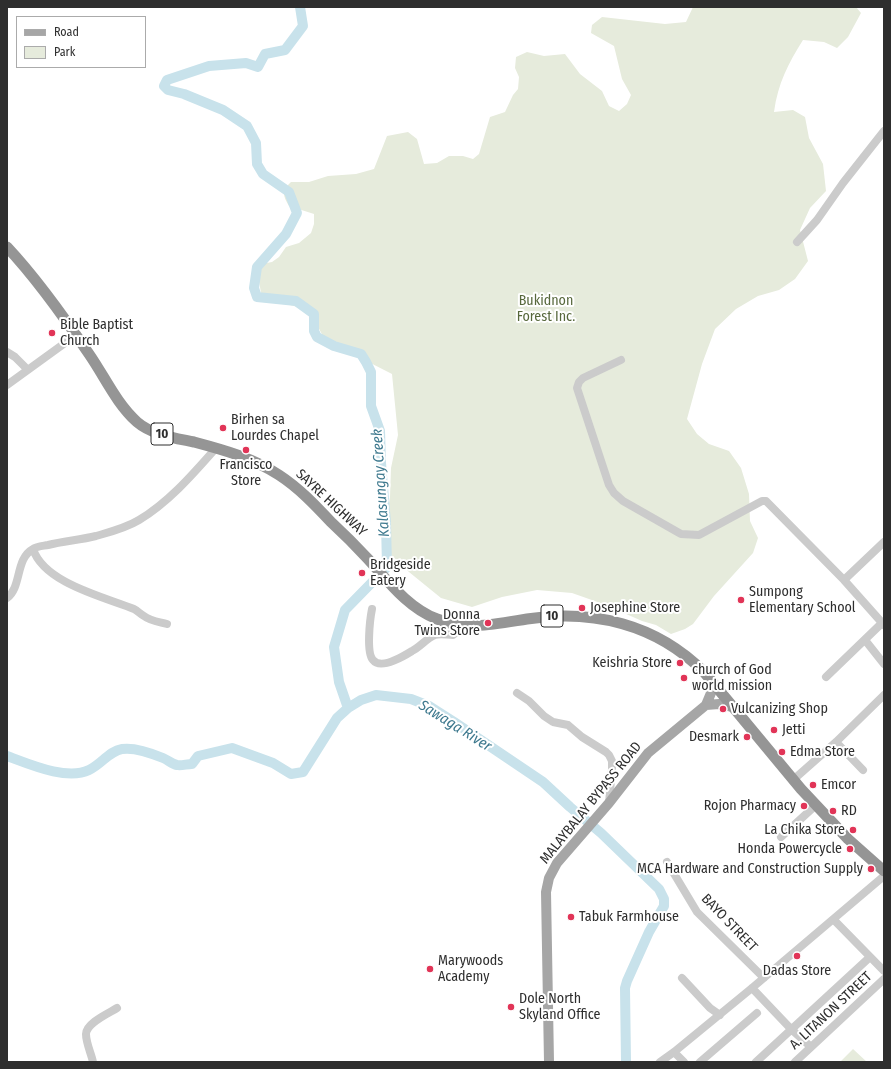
<!DOCTYPE html>
<style>
body{margin:0}
#map{position:relative;width:891px;height:1069px;overflow:hidden;background:#fff;font-family:"Fira Sans Condensed",sans-serif}
canvas{display:block}
.frame{position:absolute;inset:0;border:8px solid #2e2e2e;pointer-events:none}
.legend{position:absolute;left:16px;top:16px;width:130px;height:52px;box-sizing:border-box;background:#fff;border:1px solid #ababab;margin:0;padding:5px 7px;list-style:none;font-size:12px;color:#2e2e2e}
.legend li{display:flex;align-items:center;gap:8px;height:20px}
.legend b{width:20px;border:1px solid #ababab}
</style>
<div id="map">
<canvas width="891" height="1069"></canvas>
<div class="frame"></div>
<ul class="legend">
<li><b style="height:5px;background:#a6a6a6"></b>Road</li>
<li><b style="height:11px;background:#e6ebdc"></b>Park</li>
</ul>
</div>
<script>
const c = document.querySelector('canvas').getContext('2d');
c.lineJoin = 'round';
function fillPath(path, color) {
  c.fillStyle = color;
  c.fill(path, 'evenodd');
}
function stroke(path, color, width, dash) {
  c.strokeStyle = color;
  c.lineWidth = width;
  c.lineCap = dash ? 'butt' : 'round';
  c.setLineDash(dash || []);
  c.stroke(path);
}
function label(font, color, halo, rows, align = 'center') {
  c.font = font + ' "Fira Sans Condensed",sans-serif';
  c.lineWidth = 4;
  c.setLineDash([]);
  c.textBaseline = 'middle';
  c.strokeStyle = halo;
  c.fillStyle = color;
  for (const [text, x, y, turn = 0] of rows) {
    c.save();
    c.translate(x, y);
    c.rotate((+turn || 0) * Math.PI / 180);
    c.textAlign = isNaN(turn) ? turn : align;
    if (halo) c.strokeText(text, 0, 0);
    c.fillText(text, 0, 0);
    c.restore();
  }
}
const green = new Path2D(`
 M693,7H856L861,13L848,37L837,48L824,42L803,40C788,64 778,83 774,112L793,110L805,117L809,138L823,164L826,191L810,208L800,230L808,261L795,279L779,290L758,296L736,309L715,329L702,364L687,419L697,434L709,444L729,451L741,468L749,494L750,521L758,538L753,553L714,596L693,624L685,629L671,634L656,625L642,621L606,605L572,593L537,590L502,597L472,607L441,598L409,572L386,550V523L390,497L391,468L398,435L392,374L341,348L323,336L314,320L298,307L278,302L261,293L258,275L261,264L272,262L279,257L286,247L299,243L311,233L314,224V214L289,206C283,195 281,191 291,182H309L328,176L356,174L374,169L387,136L408,132L417,139L424,164L437,163L449,156H463L473,159L479,154L490,117L505,112L513,95L518,89L519,77L515,68L516,57L527,52L544,56L565,54L580,74L602,91L609,106L619,111L627,104L631,95L622,79L614,46L591,33L592,25L602,17L665,24L686,22Z
 M853,1049L867,1062H840Z`);
const river = new Path2D(`
 M300,7L303,26L285,50L265,54L258,67L246,63L209,66L167,80L164,86L168,90L184,94L223,110L247,126L256,143L257,164L263,174L289,192L297,213L286,234L257,267L254,288L257,297L296,301L314,314V331L317,337L334,346L361,354L366,362L371,372V406L380,431L381,463L386,523L387,567L345,610L334,647L339,682L348,708
 M7,756C29,764 67,781 89,770C102,764 109,751 122,749C135,747 151,753 163,758C168,760 172,764 177,765C181,766 187,764 192,764L198,756L232,748L273,763L291,774L303,772L337,718L348,708L361,700L376,695L411,699L429,706L454,722L543,782L570,807L601,833L659,889L664,899V906L649,932L627,981L625,988L626,1062`);
const minor = new Path2D(`
 M797,242L817,220L843,183L884,131
 M7,352L15,357L28,370
 M621,360L583,378L579,382L577,388L609,485L614,493L623,501L681,534L699,535L762,501H766L844,580L884,625
 M7,385L76,335
 M33,549C44,583 104,597 134,609C138,611 140,614 144,616C150,621 160,622 167,624
 M844,580L884,542
 M7,598C22,587 15,559 33,549C37,546 43,546 48,545C64,541 80,540 96,536C110,532 126,528 139,520C169,502 193,474 216,448
 M372,609C370,619 366,653 373,660C381,670 404,656 412,651C420,647 427,638 435,635C441,633 447,635 453,635L463,626
 M865,640L884,664
 M826,677L882,623
 M517,693L529,701L544,716L553,722L568,725L582,737L606,752L609,755L612,761V769L609,803
 M836,742L863,770
 M793,780L836,742L884,695
 M781,837L816,805
 M667,862L697,912L764,978
 M834,920L884,971
 M682,978L710,1008L720,1015
 M752,988L791,1029L811,1047
 M674,1052L684,1062
 M93,1062C91,1053 86,1043 86,1034C86,1023 109,1013 117,1008
 M660,1062L674,1052L752,988L884,876
 M700,1062L757,1013
 M756,1062L870,957
 M795,1062L884,979`);
const major = new Path2D(`
 M706,705L719,704L733,707
 M549,1062L546,892L549,878L557,863L609,803L648,753L706,705L711,693L712,681`);
const highway = new Path2D(`
 M7,247C38,280 64,317 89,354C105,377 116,403 137,422C152,435 175,438 194,442C224,450 253,458 279,475C299,488 315,505 331,522C344,534 356,546 368,559C388,581 408,608 437,619C467,631 496,624 527,619C593,609 656,624 704,672L801,789L848,839L884,871`);
const markers = [
 [52,333,4,"#e13457"],
 [223,428,4,"#e13457"],
 [246,450,4,"#e13457"],
 [362,573,4,"#e13457"],
 [741,600,4,"#e13457"],
 [582,608,4,"#e13457"],
 [488,623,4,"#e13457"],
 [680,663,4,"#e13457"],
 [684,678,4,"#e13457"],
 [723,709,4,"#e13457"],
 [774,730,4,"#e13457"],
 [747,737,4,"#e13457"],
 [782,752,4,"#e13457"],
 [813,785,4,"#e13457"],
 [804,806,4,"#e13457"],
 [833,811,4,"#e13457"],
 [853,830,4,"#e13457"],
 [850,849,4,"#e13457"],
 [871,869,4,"#e13457"],
 [571,917,4,"#e13457"],
 [797,956,4,"#e13457"],
 [430,969,4,"#e13457"],
 [511,1007,4,"#e13457"]
];
const shields = [
 [162,434,22],
 [552,616,22]
];
const shieldNames = [
 ["10",162,434],
 ["10",552,616]
];
const parkNames = [
 ["Bukidnon",546,301],
 ["Forest Inc.",546,317]
];
const poiNames = [
 ["Bible Baptist",60,325],
 ["Church",60,341],
 ["Birhen sa",231,420],
 ["Lourdes Chapel",231,436],
 ["Francisco",246,465,"center"],
 ["Store",246,481,"center"],
 ["Bridgeside",370,565],
 ["Eatery",370,581],
 ["Sumpong",749,592],
 ["Elementary School",749,608],
 ["Josephine Store",590,608],
 ["Donna",480,615,"right"],
 ["Twins Store",480,631,"right"],
 ["Keishria Store",672,663,"right"],
 ["church of God",692,670],
 ["world mission",692,686],
 ["Vulcanizing Shop",731,709],
 ["Jetti",782,730],
 ["Desmark",739,737,"right"],
 ["Edma Store",790,752],
 ["Emcor",821,785],
 ["Rojon Pharmacy",796,806,"right"],
 ["RD",841,811],
 ["La Chika Store",845,830,"right"],
 ["Honda Powercycle",842,849,"right"],
 ["MCA Hardware and Construction Supply",863,869,"right"],
 ["Tabuk Farmhouse",579,917],
 ["Marywoods",438,961],
 ["Academy",438,977],
 ["Dadas Store",797,971,"center"],
 ["Dole North",519,999],
 ["Skyland Office",519,1015]
];
const streetNames = [
 ["SAYRE HIGHWAY",331,503,43],
 ["MALAYBALAY BYPASS ROAD",591,803,-51],
 ["BAYO STREET",729,923,46],
 ["A. LITANON STREET",831,1011,-43]
];
const waterNames = [
 ["Kalasungay Creek",381,483,-94],
 ["Sawaga River",455,726,32]
];
fillPath(green, '#e6ebdc');
stroke(river, '#c8e2eb', 10);
stroke(minor, '#cbcbcb', 8);
stroke(major, '#a6a6a6', 10);
stroke(highway, '#959595', 11);
for (const [x, y, r, color] of markers) {
  const dot = new Path2D();
  dot.arc(x, y, r, 0, 2 * Math.PI);
  c.fillStyle = color;
  c.fill(dot);
  stroke(dot, '#fff', 1.5);
}
for (const [x, y, w] of shields) {
  const box = new Path2D();
  box.roundRect(x - w / 2, y - 11, w, 22, 3);
  c.fillStyle = '#fff';
  c.fill(box);
  stroke(box, '#2e2e2e', 1);
}
label('bold 13px', '#2e2e2e', null, shieldNames);
label('14px', '#57683c', '#fff', parkNames);
label('14px', '#2e2e2e', '#fff', poiNames, 'left');
label('14px', '#2e2e2e', '#fff', streetNames);
label('italic 15px', '#3e798e', '#fff', waterNames);
</script>
